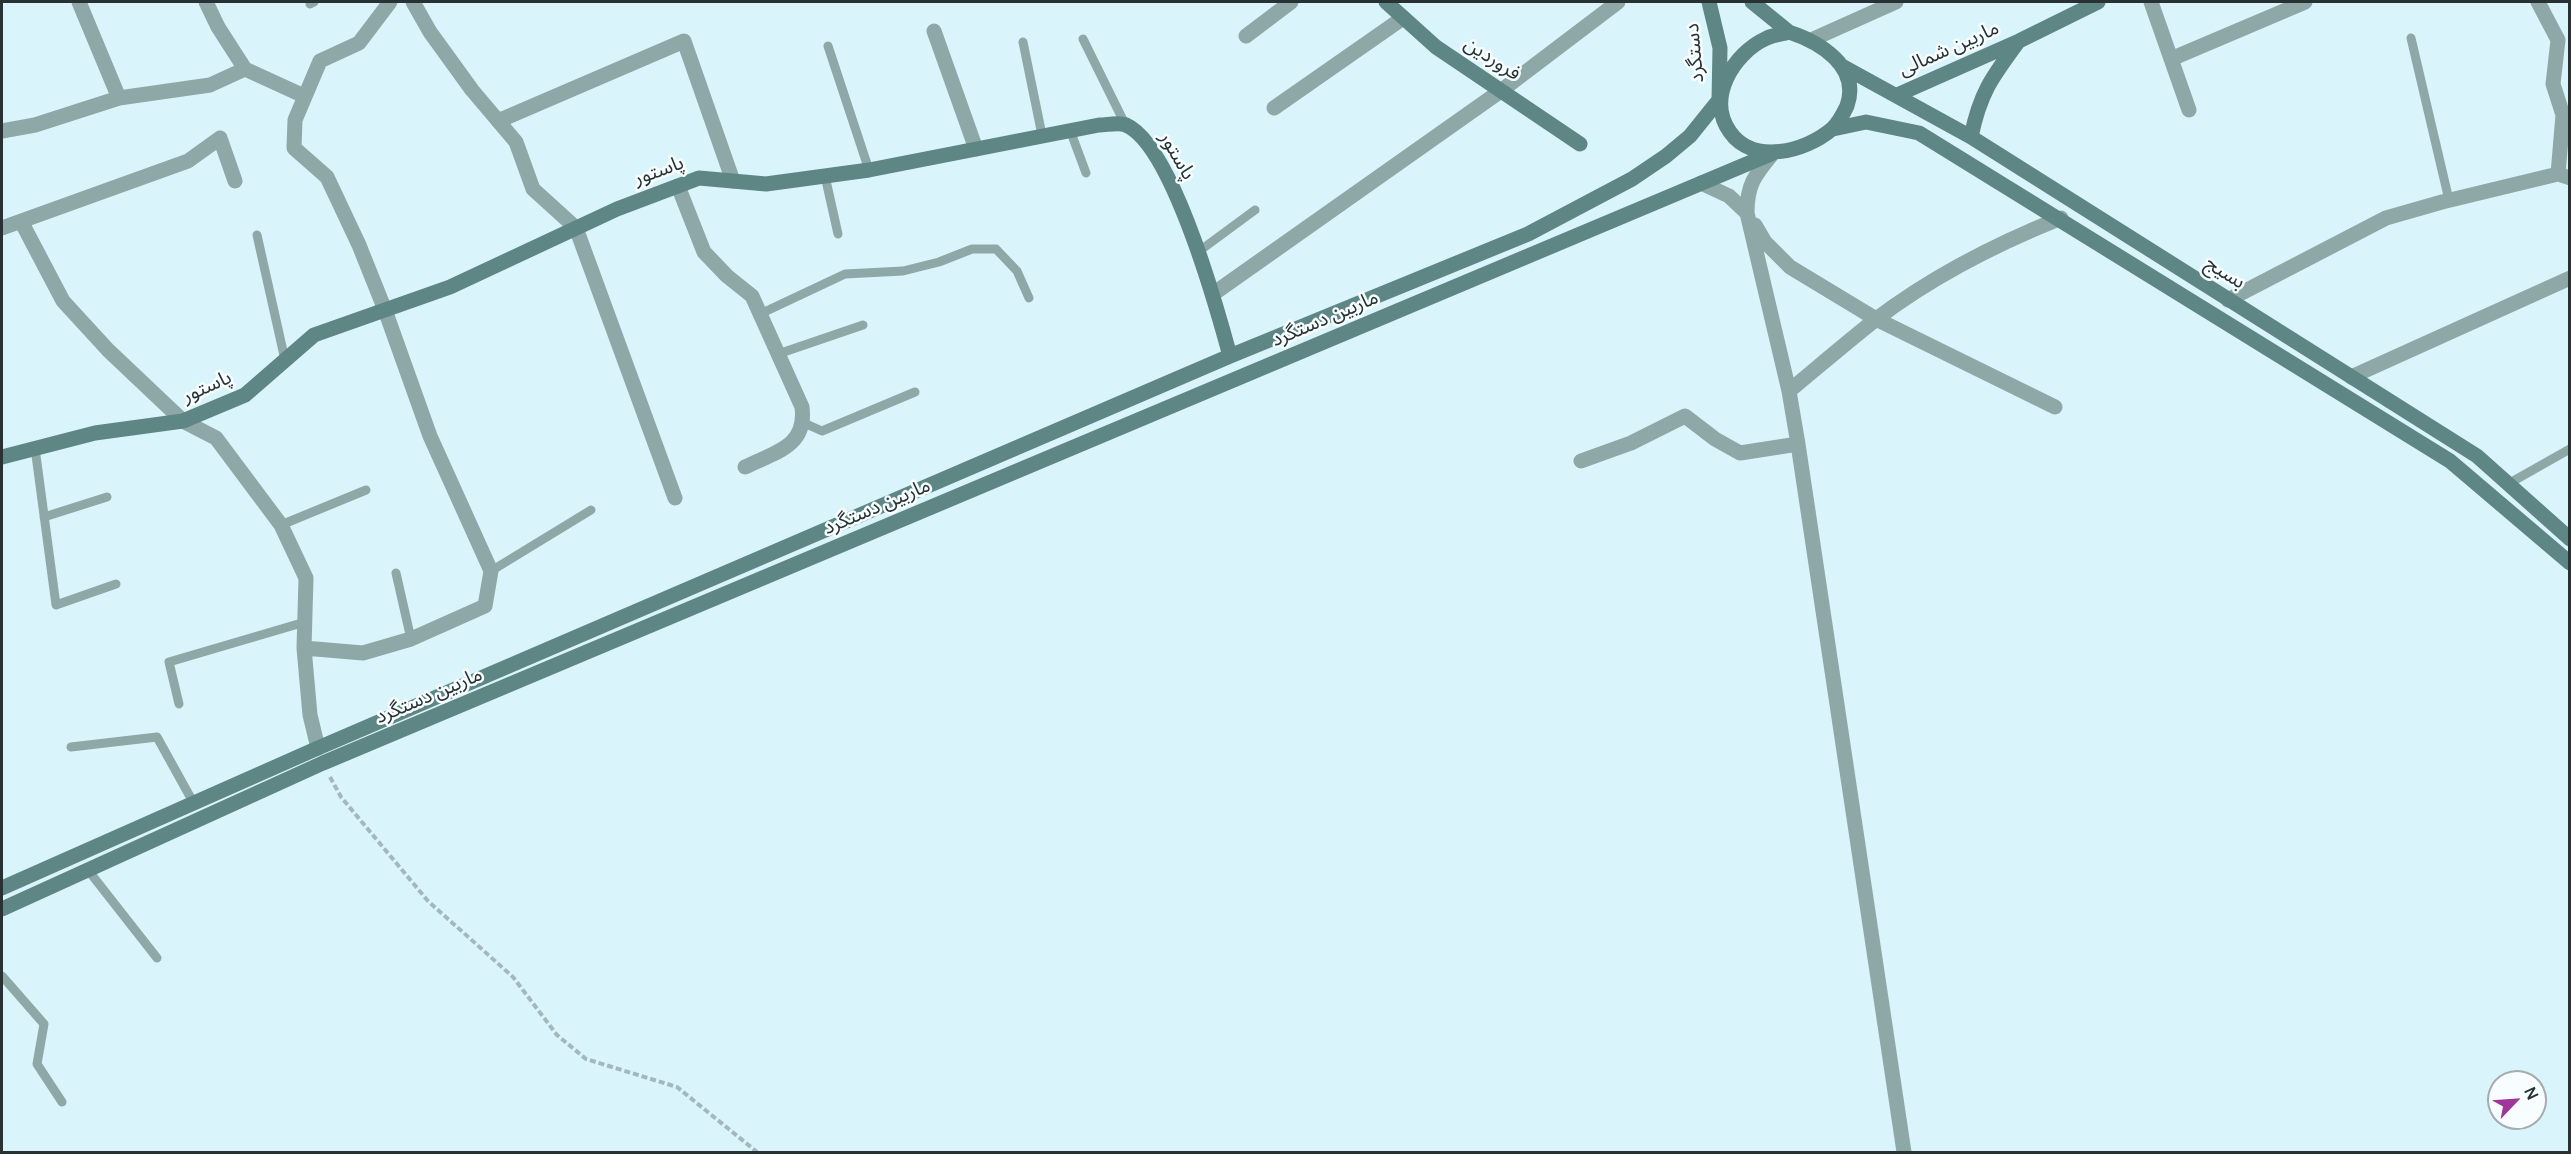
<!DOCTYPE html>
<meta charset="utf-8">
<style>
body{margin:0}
#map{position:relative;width:2571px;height:1154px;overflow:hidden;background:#daf4fb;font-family:Manrope,sans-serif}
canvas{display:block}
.frame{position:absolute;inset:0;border:3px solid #283234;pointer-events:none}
.north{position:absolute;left:2487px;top:1070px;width:60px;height:60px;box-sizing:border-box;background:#f8fdff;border:2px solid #a5acae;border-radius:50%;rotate:65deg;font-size:16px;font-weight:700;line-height:24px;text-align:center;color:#283234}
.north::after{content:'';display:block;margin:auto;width:21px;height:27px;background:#9f379a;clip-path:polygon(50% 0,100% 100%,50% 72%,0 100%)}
</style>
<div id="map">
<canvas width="2571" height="1154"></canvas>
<div class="frame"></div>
<div class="north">N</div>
</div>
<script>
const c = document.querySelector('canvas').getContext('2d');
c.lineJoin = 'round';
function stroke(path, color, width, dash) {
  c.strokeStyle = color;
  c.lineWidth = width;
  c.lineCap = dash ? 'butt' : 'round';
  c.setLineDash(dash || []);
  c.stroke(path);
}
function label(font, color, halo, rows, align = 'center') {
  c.font = font + ' Manrope,"Noto Sans Arabic",sans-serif';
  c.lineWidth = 5;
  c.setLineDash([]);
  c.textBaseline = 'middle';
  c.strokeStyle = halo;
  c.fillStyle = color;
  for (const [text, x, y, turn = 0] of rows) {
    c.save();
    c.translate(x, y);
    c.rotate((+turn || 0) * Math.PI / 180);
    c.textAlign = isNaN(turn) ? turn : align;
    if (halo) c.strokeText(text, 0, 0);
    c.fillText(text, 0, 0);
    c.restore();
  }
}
const path = new Path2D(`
 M330,777L341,797L428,901L513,977L557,1035L586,1059L677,1087L757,1152`);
const lane = new Path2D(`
 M310,4L314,2
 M2411,38L2449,200
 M1083,39L1125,124
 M1023,42L1042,135
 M828,46L869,170
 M1070,130L1086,173
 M825,176L838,234
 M257,235L285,360
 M1198,252L1255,210
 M760,314L845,274L903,271L939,262L972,249H996L1017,271L1029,298
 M778,354L863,325
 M804,423L822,431L915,392
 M35,448L56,605L116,584
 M2508,484L2570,449
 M44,517L107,497
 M281,525L366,490
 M491,571L591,510
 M396,573L411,639
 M179,704L169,662L305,622
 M71,747L157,737L193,802
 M88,870L157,958
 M2,976L44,1024L37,1064L62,1102`);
const street = new Path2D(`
 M79,2L119,98
 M206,2L218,27L245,69L304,96
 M413,2L430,32L472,90L516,142L533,189L576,228L675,498
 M2151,2L2189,110
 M2538,2L2558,40L2553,84L2563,115L2558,174
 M934,31L976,149
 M1246,36L1291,2
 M1811,40L1896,2
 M2171,59L2305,2
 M1274,108L1403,18
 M498,121L684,41L733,181
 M2,131L35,125L119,98L210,85L245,69
 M1701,183L1729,196L1747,213C1747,184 1755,175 1773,153
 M678,186L704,252L727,276L752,296L802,407C807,447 775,452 745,467
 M1747,213L1789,391L1798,444L1904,1152
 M22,223L63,301L108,350L183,421L216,438L281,525L306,578L304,648L310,715L318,748
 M1755,225L1765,242L1790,267L1876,319L2055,407
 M2,228L188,161L220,138L235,181
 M1213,294L1502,90L1618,2
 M2228,300L2386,218L2442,202L2558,174L2570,178
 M2351,377L2570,278
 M1789,391C1818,367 1846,343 1875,320C1930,278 1996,244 2061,218
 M1581,461L1631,443L1685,416L1715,439L1740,453L1798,444
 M304,648L363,653L411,639L485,606L491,571L430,436L385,310L359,245L327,177L294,148L295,120L320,61L359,43L390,2`);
const secondary = new Path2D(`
 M1386,2L1436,47L1580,144
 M1752,2L1789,32
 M1789,32C1819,42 1861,66 1847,106C1843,114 1839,123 1832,129C1805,152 1753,165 1730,132C1706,99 1733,53 1767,38C1773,35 1782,34 1789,32Z
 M1842,66L1971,137L2477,456L2570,539
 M1897,95L2019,41L2098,2
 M1833,129L1866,122L1919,133L2450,461L2570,563
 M1971,137C1980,93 1992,77 2018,42
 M2,457L95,433L183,421L245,395L314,335L450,287L617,209L699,178L766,184L869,170L1099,125C1107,125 1119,122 1126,125C1172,145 1217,308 1230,356
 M2,888L318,748L1230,356L1528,234L1632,179L1666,156L1690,136L1719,100L1720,48L1709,2
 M2,909L323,763L1773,153`);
const streetNames = [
 ["ماربین شمالی",1949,49,-24],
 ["دستگرد",1695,53,-95],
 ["فروردین",1492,59,33],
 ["پاستور",1177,156,60],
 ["پاستور",659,171,-20],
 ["بسیج",2225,273,32],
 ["ماربین دستگرد",1325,319,-23],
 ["پاستور",207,387,-24],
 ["ماربین دستگرد",877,507,-23],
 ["ماربین دستگرد",429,696,-23]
];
stroke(path, '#a3b8bd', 4, [6, 3]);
stroke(lane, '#8ea8a7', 9);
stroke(street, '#8ea8a7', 15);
stroke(secondary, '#5e8684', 15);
label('20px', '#283234', '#f8fdff', streetNames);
</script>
